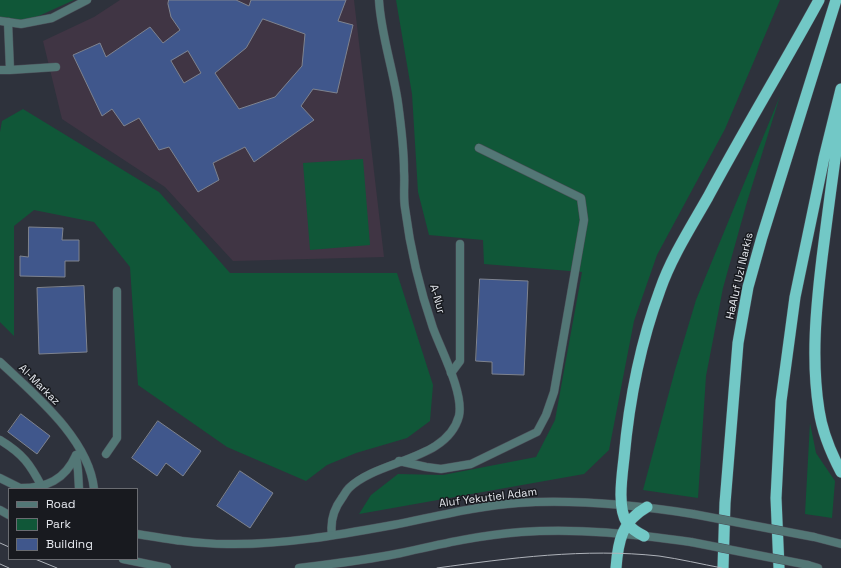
<!DOCTYPE html>
<style>
body{margin:0}
#map{position:relative;width:841px;height:568px;overflow:hidden;background:#2e323c;font-family:"Space Grotesk",sans-serif}
canvas{display:block}
.legend{position:absolute;left:8px;top:488px;width:130px;height:72px;box-sizing:border-box;background:#181a1f;border:1px solid #6a6c71;margin:0;padding:5px 7px;list-style:none;font-size:12px;color:#e4e7ed}
.legend li{display:flex;align-items:center;gap:8px;height:20px}
.legend b{width:20px;border:1px solid #6a6c71}
</style>
<div id="map">
<canvas width="841" height="568"></canvas>
<ul class="legend">
<li><b style="height:5px;background:#537776"></b>Road</li>
<li><b style="height:11px;background:#105738"></b>Park</li>
<li><b style="height:11px;background:#40578c"></b>Building</li>
</ul>
</div>
<script>
const c = document.querySelector('canvas').getContext('2d');
c.lineJoin = 'round';
function fillPath(path, color) {
  c.fillStyle = color;
  c.fill(path, 'evenodd');
}
function stroke(path, color, width, dash) {
  c.strokeStyle = color;
  c.lineWidth = width;
  c.lineCap = dash ? 'butt' : 'round';
  c.setLineDash(dash || []);
  c.stroke(path);
}
function label(font, color, halo, rows, align = 'center') {
  c.font = font + ' "Space Grotesk",sans-serif';
  c.lineWidth = 3;
  c.setLineDash([]);
  c.textBaseline = 'middle';
  c.strokeStyle = halo;
  c.fillStyle = color;
  for (const [text, x, y, turn = 0] of rows) {
    c.save();
    c.translate(x, y);
    c.rotate((+turn || 0) * Math.PI / 180);
    c.textAlign = isNaN(turn) ? turn : align;
    if (halo) c.strokeText(text, 0, 0);
    c.fillText(text, 0, 0);
    c.restore();
  }
}
const education = new Path2D(`
 M120,0H354L384,257L233,261L165,187L62,119L43,41L94,17Z`);
const green = new Path2D(`
 M0,0H74L21,24L0,20Z
 M396,0H780L725,129L657,255L634,321L609,450L584,474L359,514L371,495L398,474L443,475L536,457L555,420L582,272L484,264L483,240L429,235L418,192L412,94Z
 M780,96L747,202L723,288L706,376L698,498L643,490L675,370L696,300Z
 M23,109L159,192L230,273H397L433,385L430,421L407,438L356,453L327,465L306,481L227,447L138,385L130,267L94,222L34,210L14,226V336L0,322V132L2,121Z
 M363,159L370,245L310,250L303,163Z
 M810,423L816,453L835,481L832,518L805,514Z`);
const building = new Path2D(`
 M169,0H236L249,6L251,0H346L338,21L353,25L337,93L313,89L301,106L314,120L254,162L245,147L213,163L219,180L198,192L169,147L159,150L139,118L124,126L112,109L102,116L73,55L100,43L106,57L150,27L163,43L180,30L171,17L168,4ZM263,19L305,34L302,66L275,97L239,109L215,73L246,48ZM188,51L201,73L184,83L171,61Z
 M29,227L63,228L62,240H79V261H65V277L20,276V256L28,257Z
 M480,279L528,281L524,375L492,374V362L476,361Z
 M84,286L87,352L39,354L37,288Z
 M21,414L50,436L37,454L8,432Z
 M158,421L201,451L183,476L166,463L157,476L132,458Z
 M240,471L273,493L250,528L217,506Z`);
const service = new Path2D(`
 M8,22L10,70
 M0,70H10L56,67
 M451,373L460,361V244
 M0,440C23,454 30,464 42,487
 M106,454L117,438V291
 M399,461L426,467L441,469L471,464L537,432L546,415L554,392L584,220L581,198L479,148`);
const minor = new Path2D(`
 M0,21L21,24L52,18L87,0
 M332,535C330,521 333,510 342,498C344,495 346,491 349,488C379,459 447,461 459,416C464,393 441,350 433,328C420,290 410,247 405,208C403,196 405,183 404,171C404,148 401,125 398,103C393,68 381,35 379,0`);
const tertiary = new Path2D(`
 M0,362C35,395 89,439 94,489
 M76,455L78,471L79,489
 M0,478L22,489
 M21,488C46,488 65,480 76,455
 M0,510L9,515
 M137,534C167,539 197,544 227,544C283,545 338,535 393,525C434,517 476,506 518,503C577,499 635,505 693,514
 M814,537L841,544
 M123,559L167,568
 M808,565L818,568
 M299,568C333,564 367,560 401,553C441,544 480,535 521,532C579,528 633,534 691,542`);
const trunk = new Path2D(`
 M841,117C834,164 828,211 822,258C816,308 811,360 819,410C822,431 831,453 841,472
 M644,536C638,533 632,530 627,523C617,508 622,476 624,458C629,402 640,344 660,290C671,258 691,227 708,197C744,130 783,66 819,0
 M616,568C618,541 622,521 647,507
 M723,568L725,503L738,343L748,287L762,237L836,0
 M779,568L776,498L781,401L795,297L824,158L841,89`);
const tram = new Path2D(`
 M0,543L9,547
 M35,559L57,568
 M0,564L9,568
 M437,568C510,558 585,548 659,556C680,559 701,564 722,568`);
const tertiaryBridge = new Path2D(`
 M693,514L814,537
 M691,542L808,565`);
const streetNames = [
 ["HaAluf Uzi Narkis",740,276,-77],
 ["A-Nur",437,299,74],
 ["Al-Markaz",39,385,45],
 ["Aluf Yekutiel Adam",488,498,-7]
];
fillPath(education, '#403544');
fillPath(green, '#105738');
fillPath(building, '#40578c');
stroke(building, '#7e838f', 1);
stroke(service, '#4b4f58', 9);
stroke(minor, '#4b4f58', 9);
stroke(tertiary, '#4b4f58', 9);
stroke(trunk, '#4b4f58', 12);
stroke(service, '#537776', 8);
stroke(minor, '#537776', 8);
stroke(tertiary, '#537776', 8);
stroke(trunk, '#72c8c6', 11);
stroke(tram, '#afb3ba', 1);
stroke(tertiaryBridge, '#4b4f58', 9, []);
stroke(tertiaryBridge, '#537776', 8);
label('11px', '#e4e7ed', '#181a1f', streetNames);
</script>
